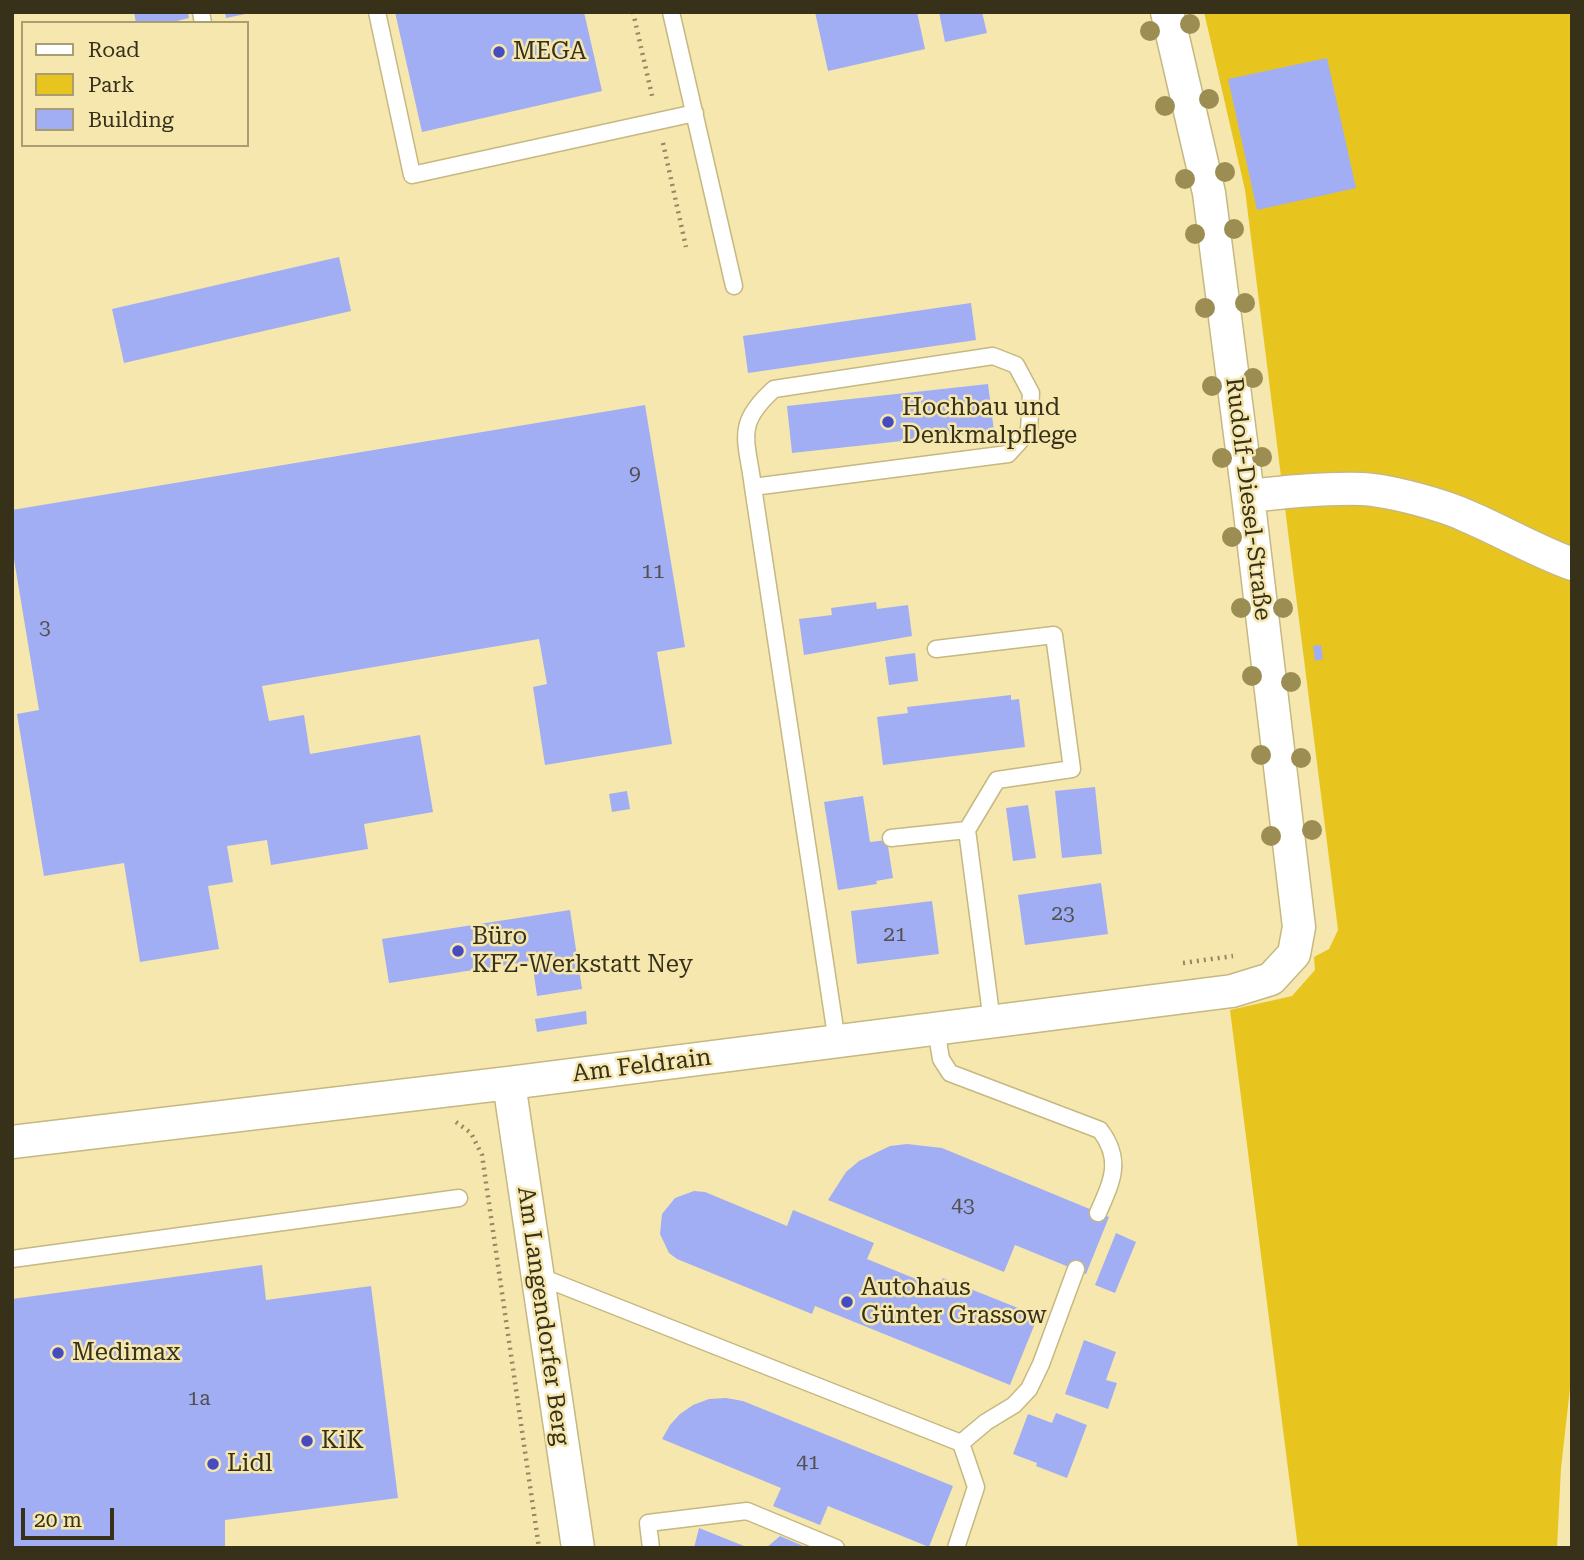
<!DOCTYPE html>
<meta charset="utf-8">
<style>
body{margin:0}
#map{position:relative;width:1584px;height:1560px;overflow:hidden;background:#f5e7ae;font-family:"Roboto Serif",serif}
canvas{display:block}
.frame{position:absolute;inset:0;border:14px solid #37311a;pointer-events:none}
.legend{position:absolute;left:21px;top:21px;width:228px;height:126px;box-sizing:border-box;background:#f5e7ae;border:2px solid #a99e73;margin:0;padding:9px 12px;list-style:none;font-size:21px;color:#37311a}
.legend li{display:flex;align-items:center;gap:14px;height:35px}
.legend b{width:35px;border:2px solid #a99e73}
.scale{position:absolute;left:21px;top:1508px;width:93px;height:32px;box-sizing:border-box;border:4px solid #37311a;border-top:0;padding-left:9px;font-size:21px;line-height:24px;white-space:nowrap;color:#37311a;-webkit-text-stroke:5px #f5e7ae;paint-order:stroke}
</style>
<div id="map">
<canvas width="1584" height="1560"></canvas>
<div class="frame"></div>
<ul class="legend">
<li><b style="height:9px;background:#fff"></b>Road</li>
<li><b style="height:19px;background:#e8c51e"></b>Park</li>
<li><b style="height:19px;background:#a1aef3"></b>Building</li>
</ul>
<div class="scale">20 m</div>
</div>
<script>
const c = document.querySelector('canvas').getContext('2d');
c.lineJoin = 'round';
function fillPath(path, color) {
  c.fillStyle = color;
  c.fill(path, 'evenodd');
}
function stroke(path, color, width, dash) {
  c.strokeStyle = color;
  c.lineWidth = width;
  c.lineCap = dash ? 'butt' : 'round';
  c.setLineDash(dash || []);
  c.stroke(path);
}
function label(font, color, halo, rows, align = 'center') {
  c.font = font + ' "Roboto Serif",serif';
  c.lineWidth = 5;
  c.setLineDash([]);
  c.textBaseline = 'middle';
  c.strokeStyle = halo;
  c.fillStyle = color;
  for (const [text, x, y, turn = 0] of rows) {
    c.save();
    c.translate(x, y);
    c.rotate((+turn || 0) * Math.PI / 180);
    c.textAlign = isNaN(turn) ? turn : align;
    if (halo) c.strokeText(text, 0, 0);
    c.fillText(text, 0, 0);
    c.restore();
  }
}
const green = new Path2D(`
 M1204,12H1572V1371L1561,1468L1557,1548H1298L1230,1010L1292,996L1315,970L1314,957L1329,949L1338,930L1245,190Z`);
const building = new Path2D(`
 M134,12H188L189,18L169,23H136Z
 M225,12H250V13L226,18Z
 M395,12H584L602,91L422,132Z
 M815,12H917L925,49L828,71Z
 M939,12H982L987,33L945,42Z
 M1327,58L1356,188L1257,210L1228,79Z
 M339,257L351,311L124,363L112,309Z
 M971,303L976,340L748,373L743,336Z
 M988,384L994,431L792,453L787,406Z
 M645,405L685,647L657,652L672,744L545,765L533,687L547,684L539,639L262,686L269,721L304,715L310,754L420,735L433,812L364,824L368,849L271,865L267,840L227,846L233,882L208,886L219,949L140,962L124,863L44,876L17,714L39,710L12,547V510Z
 M876,602L877,609L908,605L912,636L804,655L799,619L832,615L831,608Z
 M1321,645L1323,659L1315,661L1313,646Z
 M915,653L918,681L889,685L885,657Z
 M1011,695V700L1019,699L1025,747L883,765L877,717L908,713L907,707Z
 M1095,787L1102,854L1062,858L1055,791Z
 M627,791L630,809L612,812L609,794Z
 M863,796L870,842L887,840L893,878L876,881L877,884L838,890L824,802Z
 M1028,805L1036,858L1013,861L1006,808Z
 M1101,883L1108,934L1025,945L1018,895Z
 M932,901L939,954L857,964L851,911Z
 M570,910L582,989L537,996L532,961L389,983L382,939Z
 M586,1011L587,1024L537,1032L535,1019Z
 M907,1144L942,1148L1109,1217L1086,1274L1015,1245L1004,1272L828,1200L846,1172L859,1161L890,1146Z
 M694,1191L705,1192L787,1226L793,1210L874,1243L867,1259L938,1288L943,1278L1038,1316L1010,1385L815,1306L812,1314L677,1259L669,1253L660,1234L662,1214L675,1198Z
 M1116,1233L1136,1242L1115,1293L1095,1285Z
 M262,1265L266,1300L371,1286L398,1498L225,1520V1548H12V1299Z
 M1084,1340L1116,1352L1106,1380L1117,1383L1108,1409L1065,1394Z
 M726,1398L743,1401L953,1486L929,1547L828,1506L820,1525L773,1506L781,1488L662,1439L670,1425L680,1414L693,1405L709,1399Z
 M1056,1413L1087,1425L1067,1478L1036,1466L1037,1463L1013,1454L1028,1414L1052,1423Z
 M699,1528L749,1548H694Z
 M780,1536L808,1548H766Z`);
const path = new Path2D(`
 M633,12L653,100
 M663,143L686,247
 M1183,963L1233,956
 M456,1122L471,1133L482,1155L539,1548`);
const service = new Path2D(`
 M201,12L203,23
 M377,12L412,175L695,113
 M671,12L734,286
 M753,487L1008,454L1029,431L1031,393L1016,365L993,356L774,389C734,425 747,439 753,487L837,1042
 M967,830L992,1022
 M891,838L967,830L997,780L1072,769L1054,635L936,649
 M936,1029L941,1059L950,1073L1100,1130C1123,1160 1112,1181 1098,1213
 M12,1259L459,1198
 M536,1275L961,1443L976,1487L956,1548
 M961,1443L986,1422L1014,1405L1029,1389L1041,1364L1076,1269
 M651,1548L648,1523L747,1511L836,1548`);
const minor = new Path2D(`
 M1248,496C1286,492 1323,488 1361,489C1389,490 1444,505 1469,517C1504,532 1536,551 1572,564
 M509,1083L578,1548
 M12,1142L509,1083L1232,991L1271,979L1294,954L1299,927L1248,496L1209,193L1167,12`);
const trees = [
 [1190,24],
 [1150,31],
 [1209,99],
 [1165,106],
 [1225,172],
 [1185,179],
 [1234,229],
 [1195,234],
 [1245,303],
 [1205,308],
 [1253,378],
 [1212,386],
 [1262,457],
 [1222,458],
 [1232,537],
 [1241,608],
 [1283,608],
 [1252,676],
 [1291,682],
 [1261,755],
 [1301,758],
 [1312,830],
 [1271,836]
];
const markers = [
 [499,52,7,"#474bc0"],
 [888,422,7,"#474bc0"],
 [458,951,7,"#474bc0"],
 [847,1302,7,"#474bc0"],
 [58,1353,7,"#474bc0"],
 [307,1441,7,"#474bc0"],
 [213,1464,7,"#474bc0"]
];
const numberNames = [
 ["9",635,474],
 ["11",653,572],
 ["3",45,628],
 ["23",1063,914],
 ["21",895,935],
 ["43",963,1206],
 ["1a",199,1399],
 ["41",808,1463]
];
const poiNames = [
 ["MEGA",513,52],
 ["Hochbau und",902,408],
 ["Denkmalpflege",902,436],
 ["Büro",472,937],
 ["KFZ-Werkstatt Ney",472,965],
 ["Autohaus",861,1288],
 ["Günter Grassow",861,1316],
 ["Medimax",72,1353],
 ["KiK",321,1441],
 ["Lidl",227,1464]
];
const streetNames = [
 ["Rudolf-Diesel-Straße",1248,499,83],
 ["Am Feldrain",642,1066,-7],
 ["Am Langendorfer Berg",543,1316,82]
];
fillPath(green, '#e8c51e');
fillPath(building, '#a1aef3');
stroke(service, '#c6b881', 19);
stroke(minor, '#c6b881', 35);
stroke(path, '#928861', 4.5, [2, 5]);
stroke(service, '#fff', 16);
stroke(minor, '#fff', 32);
c.fillStyle = '#9c8e52';
for (const [x, y] of trees) {
  c.beginPath();
  c.arc(x, y, 10, 0, 2 * Math.PI);
  c.fill();
}
for (const [x, y, r, color] of markers) {
  const dot = new Path2D();
  dot.arc(x, y, r, 0, 2 * Math.PI);
  c.fillStyle = color;
  c.fill(dot);
  stroke(dot, '#f5e7ae', 2.5);
}
label('21px', '#525050', null, numberNames);
label('24px', '#37311a', '#f5e7ae', poiNames, 'left');
label('24px', '#37311a', '#f5e7ae', streetNames);
</script>
